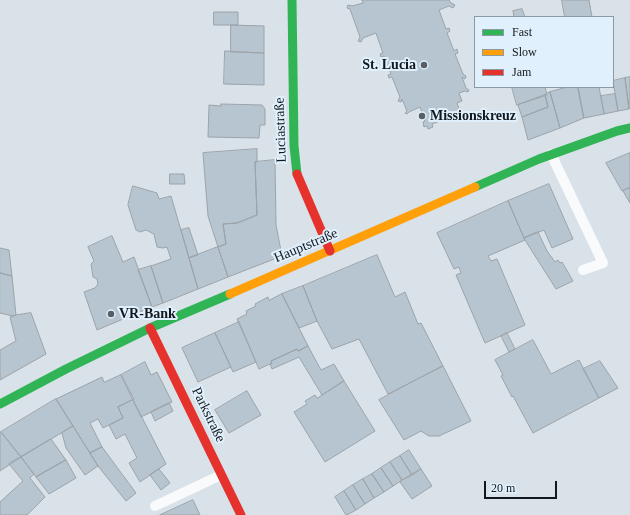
<!DOCTYPE html>
<meta charset="utf-8">
<style>
body{margin:0}
#map{position:relative;width:630px;height:515px;overflow:hidden;background:#d9e1e9;font-family:Georgia,serif}
canvas{display:block}
.legend{position:absolute;left:474px;top:16px;width:140px;height:72px;box-sizing:border-box;background:#e0f0fc;border:1px solid #8e9aa3;margin:0;padding:5px 7px;list-style:none;font-size:12px;color:#13181d}
.legend li{display:flex;align-items:center;gap:8px;height:20px}
.legend b{width:20px;border:1px solid #8e9aa3}
.scale{position:absolute;left:484px;top:481px;width:73px;height:18px;box-sizing:border-box;border:2px solid #13181d;border-top:0;padding-left:5px;font-size:12px;line-height:14px;white-space:nowrap;color:#13181d;-webkit-text-stroke:3px #e0f0fc;paint-order:stroke}
</style>
<div id="map">
<canvas width="630" height="515"></canvas>
<ul class="legend">
<li><b style="height:5px;background:#30b455"></b>Fast</li>
<li><b style="height:5px;background:#ff9f0a"></b>Slow</li>
<li><b style="height:5px;background:#e5322d"></b>Jam</li>
</ul>
<div class="scale">20 m</div>
</div>
<script>
const c = document.querySelector('canvas').getContext('2d');
c.lineJoin = 'round';
function fillPath(path, color) {
  c.fillStyle = color;
  c.fill(path, 'evenodd');
}
function stroke(path, color, width, dash) {
  c.strokeStyle = color;
  c.lineWidth = width;
  c.lineCap = dash ? 'butt' : 'round';
  c.setLineDash(dash || []);
  c.stroke(path);
}
function label(font, color, halo, rows, align = 'center') {
  c.font = font + ' Georgia,serif';
  c.lineWidth = 4;
  c.setLineDash([]);
  c.textBaseline = 'middle';
  c.strokeStyle = halo;
  c.fillStyle = color;
  for (const [text, x, y, turn = 0] of rows) {
    c.save();
    c.translate(x, y);
    c.rotate((+turn || 0) * Math.PI / 180);
    c.textAlign = isNaN(turn) ? turn : align;
    if (halo) c.strokeText(text, 0, 0);
    c.fillText(text, 0, 0);
    c.restore();
  }
}
const building = new Path2D(`
 M362,0H449L451,3L455,5L453,8L449,6L439,10L446,29L449,28L450,31L447,33L454,51L457,49L458,53L455,54L463,74L466,76L465,79L462,77L466,88L469,90L468,92L465,91L459,93L462,101L457,103L459,109L461,108L463,113L460,114L462,116L457,118L456,115L432,124L433,127L428,129L427,126L424,127L423,122L425,121L420,107L409,112L407,114L405,113L407,111L402,99L401,102L398,101L400,97L392,77L389,78L388,75L391,74L384,56L381,57L380,54L383,53L376,33L363,38L361,42L358,41L360,37L350,9L347,8L348,5L352,6L363,3Z
 M562,0H589L592,17H565Z
 M522,9L525,17H514L513,11Z
 M214,12H238V25H214Z
 M231,25L264,26V53L231,52Z
 M225,51L264,53V85L224,84Z
 M630,77V108L629,109L625,78Z
 M625,78L629,109L618,111L613,81Z
 M512,87H545L547,95L517,105Z
 M568,87H578L584,118L560,128L550,92Z
 M578,87H599L604,114L584,118Z
 M550,92L560,128L528,140L522,117L548,107L545,95Z
 M615,94L618,111L604,114L601,96Z
 M545,95L548,107L522,117L518,105Z
 M221,104L262,105L265,109V125H260L259,138L208,137L209,105L221,106Z
 M257,149V162H255L257,215L237,223L223,224L226,244L218,247L208,216L203,153Z
 M630,153V189L628,188L622,191L606,163Z
 M275,160L276,225L282,256L228,277L218,247L226,244L223,224L237,223L257,215L255,162Z
 M170,174H184L185,184H170Z
 M549,184L573,239L552,248L544,230L524,238L508,201Z
 M133,186L157,193L159,199L171,196L198,289L163,303L151,266L171,259L167,247L163,248L157,247L154,234L146,230L140,232L136,230L128,205Z
 M628,188L630,189V203L623,191Z
 M508,201L525,240L488,256L491,261L497,259L525,325L485,343L456,275L461,273L459,267L454,269L437,233Z
 M189,228L198,255L189,258L181,230Z
 M538,232L547,251L555,262L558,260L560,263L562,262L573,281L556,289L525,240L524,238Z
 M112,236L123,262L134,257L152,307L97,330L84,292L95,288L98,284L97,279L93,277L91,264L94,261L88,247Z
 M218,247L228,277L198,289L189,258Z
 M0,248L9,250L12,276L0,273Z
 M377,255L395,297L405,292L418,324L421,323L443,366L388,394L359,339L332,349L317,321L303,286Z
 M151,266L163,303L152,307L138,270Z
 M0,273L12,276L16,315L13,316L0,313Z
 M303,286L317,321L299,328L282,294Z
 M282,294L308,346L298,351L297,349L271,361L272,363L259,369L237,319L247,314L246,311L256,306L255,304L268,297L269,300Z
 M31,313L46,354L0,380V350L16,341L10,317L16,315Z
 M239,322L256,362L233,372L215,333Z
 M215,333L231,367L198,382L182,348Z
 M507,333L515,349L509,352L501,336Z
 M533,340L551,374L579,360L599,398L533,433L513,396L512,397L501,376L503,375L495,360Z
 M308,346L321,370L334,364L344,381L322,395L299,357L272,369L270,364L272,363L271,361L297,349L298,351Z
 M600,361L618,388L599,398L583,369Z
 M145,362L151,375L157,372L172,402L141,417L121,375Z
 M443,366L471,421L439,436H429L421,431L404,440L379,400Z
 M121,375L134,399L118,407L123,418L103,428L98,419L90,423L102,447L90,453L56,399L102,377L104,382Z
 M344,381L375,431L325,462L294,412L307,404L305,401L315,395L317,398Z
 M247,391L261,415L229,433L215,410Z
 M56,399L73,426L21,457L1,432Z
 M133,400L166,464L140,482L129,463L137,458L125,434L116,439L109,425L123,418L118,407Z
 M169,403L173,411L155,421L151,412Z
 M73,426L98,466L85,475L66,448L62,433Z
 M1,432L21,457L0,471V433Z
 M51,439L66,460L36,477L21,457Z
 M102,447L136,493L126,501L98,466L90,453Z
 M409,450L421,469L412,475L400,456Z
 M400,456L412,475L402,480L390,462Z
 M21,457L34,474L30,478L45,497L27,515H0V502L23,481L9,464Z
 M66,460L76,478L49,494L36,477Z
 M390,462L402,480L393,486L381,468Z
 M381,468L393,486L384,492L372,474Z
 M159,469L170,483L161,490L150,475Z
 M421,469L432,486L412,499L400,482Z
 M372,474L384,492L374,498L363,479Z
 M363,479L374,498L365,504L353,485Z
 M353,485L365,504L356,510L344,491Z
 M344,491L356,510L347,515H346L335,497Z
 M193,500L200,515H160Z`);
const lane = new Path2D(`
 M551,154L603,263L583,270
 M155,506L221,475`);
const fast = new Path2D(`
 M292,0L294,146L297,174
 M475,187L539,159L617,131L630,128
 M0,404L66,369L150,328L230,294`);
const slow = new Path2D(`
 M230,294L475,187`);
const jam = new Path2D(`
 M297,174L330,251
 M150,328L241,515`);
const markers = [
 [424,65,4,"#585e64"],
 [422,116,4,"#585e64"],
 [111,314,4,"#585e64"]
];
const poiNames = [
 ["St. Lucia",416,65,"right"],
 ["Missionskreuz",430,116],
 ["VR-Bank",119,314]
];
const streetNames = [
 ["Luciastraße",281,130,-92],
 ["Hauptstraße",306,246,-23],
 ["Parkstraße",208,415,64]
];
fillPath(building, '#b7c5d0');
stroke(building, '#9ca3a9', 1);
stroke(lane, '#f9fafc', 10);
stroke(fast, '#30b455', 9);
stroke(slow, '#ff9f0a', 9);
stroke(jam, '#e5322d', 9);
for (const [x, y, r, color] of markers) {
  const dot = new Path2D();
  dot.arc(x, y, r, 0, 2 * Math.PI);
  c.fillStyle = color;
  c.fill(dot);
  stroke(dot, '#e0f0fc', 1.5);
}
label('bold 14px', '#13181d', '#e0f0fc', poiNames, 'left');
label('14px', '#13181d', '#e0f0fc', streetNames);
</script>
